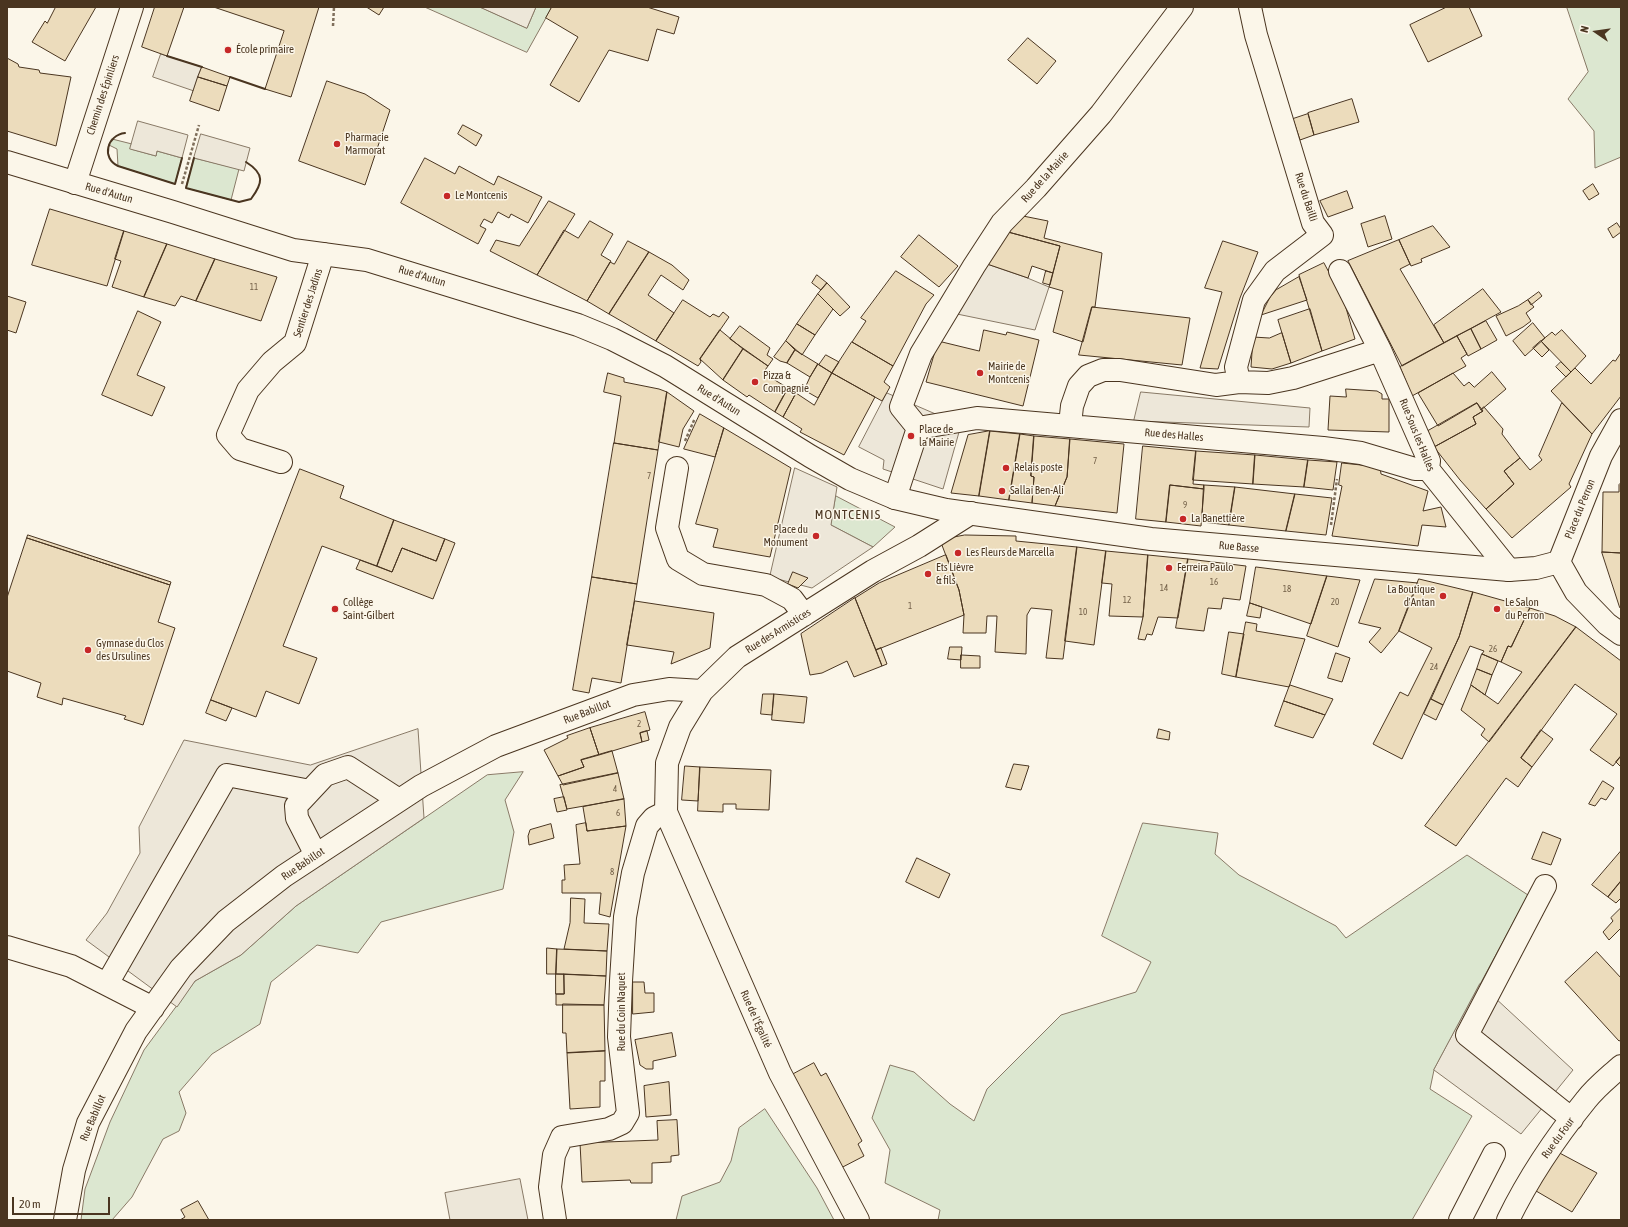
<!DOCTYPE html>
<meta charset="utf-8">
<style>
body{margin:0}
#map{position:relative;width:1628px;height:1227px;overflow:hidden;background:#fbf6e9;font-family:"Asap Condensed",sans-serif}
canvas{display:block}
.frame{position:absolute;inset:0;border:8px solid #4a3520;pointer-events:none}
.north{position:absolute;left:1576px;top:12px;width:40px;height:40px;-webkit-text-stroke:3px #fbf6e9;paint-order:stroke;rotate:283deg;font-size:11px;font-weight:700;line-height:16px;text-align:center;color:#4a3520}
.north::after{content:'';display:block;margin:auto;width:14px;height:18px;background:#4a3520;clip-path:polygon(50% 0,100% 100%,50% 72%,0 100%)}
.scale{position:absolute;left:12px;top:1197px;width:98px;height:18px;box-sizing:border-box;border:2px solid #4a3520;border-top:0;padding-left:5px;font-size:12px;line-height:14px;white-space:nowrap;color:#4a3520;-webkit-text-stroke:3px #fbf6e9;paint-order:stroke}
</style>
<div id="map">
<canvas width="1628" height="1227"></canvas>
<div class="frame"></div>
<div class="north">N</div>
<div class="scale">20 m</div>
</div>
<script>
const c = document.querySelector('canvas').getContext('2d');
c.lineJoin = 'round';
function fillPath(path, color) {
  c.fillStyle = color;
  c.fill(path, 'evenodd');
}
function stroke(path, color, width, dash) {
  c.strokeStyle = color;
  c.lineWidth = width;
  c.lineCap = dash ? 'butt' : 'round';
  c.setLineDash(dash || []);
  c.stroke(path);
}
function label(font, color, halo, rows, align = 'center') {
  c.font = font + ' "Asap Condensed",sans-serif';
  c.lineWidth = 3;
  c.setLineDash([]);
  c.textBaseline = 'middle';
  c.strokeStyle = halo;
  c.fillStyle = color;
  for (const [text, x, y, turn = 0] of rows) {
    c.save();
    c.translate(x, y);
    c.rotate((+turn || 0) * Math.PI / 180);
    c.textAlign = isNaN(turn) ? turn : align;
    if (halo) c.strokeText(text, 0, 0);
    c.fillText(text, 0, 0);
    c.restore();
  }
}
const green = new Path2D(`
 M425,7H480L527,28L536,7H552L527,52Z
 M1567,7H1621V157L1595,168L1594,131L1568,99L1588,72Z
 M112,139L132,144L131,149L156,156L157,151L182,158L175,184L118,166L117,149L109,145Z
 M194,158L239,169L231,200L186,188Z
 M836,496L895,527L873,547L831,525Z
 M523,772L505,800L514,832L503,889L381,922L358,953L317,945L271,982L260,1024L212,1054L179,1092L186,1113L179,1131L163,1139L132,1197L112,1220H81L85,1189L110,1122L144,1050L195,981L241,955L296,906L487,775Z
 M1143,823L1218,833L1215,854L1239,875L1336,926L1346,938L1467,855L1528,895L1434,1070L1430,1089L1472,1116L1412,1220H938L940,1210L885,1183L890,1150L872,1118L890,1065L914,1072L950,1104L974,1121L987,1089L1061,1015L1136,992L1151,962L1102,936Z
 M765,1109L817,1188L834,1220H676L682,1196L720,1182L731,1161L739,1128Z`);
const parking = new Path2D(`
 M480,7H536L527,28Z
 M161,54L202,67L194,91L153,77Z
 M138,121L188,135L182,158L157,151L156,156L130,149Z
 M201,134L250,148L244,171L194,158Z
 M987,264L1025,277L1049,287L1035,330L952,313Z
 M1141,392L1310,408L1309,427L1134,421Z
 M887,393L961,425L943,489L883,469L884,460L859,447Z
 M795,468L837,487L831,525L873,547L812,588L770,577Z
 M418,729L424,818L296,906L241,955L195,981L177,1007L86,940L107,913L140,853L139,827L184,740L310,765Z
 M1480,984L1573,1070L1521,1134L1434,1070Z
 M520,1179L528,1220H450L445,1193Z`);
const building = new Path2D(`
 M56,7H96L65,61L32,42L45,21L47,23Z
 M155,7H184L167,56L142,47Z
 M214,7H319L291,97L265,89L284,31Z
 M369,7H384L379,15L368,8Z
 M552,7H647L679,17L674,34L657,29L648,61L609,50L579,102L550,85L578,37L546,18Z
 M1447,7H1469L1482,36L1428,62L1410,25Z
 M1028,38L1056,61L1037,84L1008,60Z
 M7,58L18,64L19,67L39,70L40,73L71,77L56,146L7,131Z
 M202,67L230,77L227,86L198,77Z
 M198,77L227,86L219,111L190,101Z
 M327,81L365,94L390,110L365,185L299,161Z
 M1352,99L1359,122L1314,135L1308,113Z
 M1308,114L1314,135L1300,140L1293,119Z
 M463,125L482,135L476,146L458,134Z
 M425,158L455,174L459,166L494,185L498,176L542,197L528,223L511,214L509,218L498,212L492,223L484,219L480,226L486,229L478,244L401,203Z
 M1593,184L1599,194L1589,200L1583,191Z
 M1347,191L1353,208L1328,217L1320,201Z
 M549,201L575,214L537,275L490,251L496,240L519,246Z
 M50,209L124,231L107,286L32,265Z
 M1023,216L1048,221L1044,238L1102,253L1095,307H1092L1083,342L1053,332L1063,291L1049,287L1060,246L1008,232Z
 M1385,216L1392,239L1368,247L1361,224Z
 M590,221L613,234L601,255L611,261L587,301L537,275L564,230L578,238Z
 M1617,223L1621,229V232L1613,238L1608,229Z
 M1433,226L1450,247L1421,259L1422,262L1411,266L1399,240Z
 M124,231L167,244L144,297L112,287L121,261L115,259Z
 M1008,232L1060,246L1053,273L1032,266L1028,278L987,264Z
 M919,235L958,266L939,287L901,257Z
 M1399,240L1410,264L1400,269L1444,343L1402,366L1348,261Z
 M628,241L649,252L609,314L587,301L610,262L614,264Z
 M1223,241L1258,252L1240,298L1218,369L1200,368L1222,292L1205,288Z
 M167,244L215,259L196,301L181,296L175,306L144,297Z
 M649,252L672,265L689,280L683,290L661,275L648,295L674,313L656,341L609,314Z
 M215,259L277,277L261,321L196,301Z
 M1324,263L1344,301L1355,339L1322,351L1299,275Z
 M896,271L934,295L926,304L893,366L852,342L866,321L861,318Z
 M1046,271L1053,273L1050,285L1043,283Z
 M817,275L827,283L821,290L812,283Z
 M1299,277L1307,300L1261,315L1270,297L1276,290Z
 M827,283L850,307L840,316L818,294Z
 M1483,289L1501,312L1444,343L1434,325Z
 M1539,292L1542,296L1531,305L1528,300Z
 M818,294L833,309L815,335L797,324Z
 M7,296L26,302L16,333L7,330Z
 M683,300L710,317L713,314L719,317L723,312L729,317L700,359L701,362L698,366L656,341Z
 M1528,300L1534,307L1526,313L1531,321L1523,327L1506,336L1496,316L1518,306Z
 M1092,307L1190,318L1182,365L1079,355Z
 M1310,309L1322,351L1291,363L1278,320Z
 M138,311L161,322L137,375L165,387L152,416L102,395Z
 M1486,321L1497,340L1481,349L1471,329Z
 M1533,323L1545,338L1525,356L1513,341Z
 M797,324L815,335L802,355L786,341Z
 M740,326L770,348L767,355L773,359L768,366L730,339Z
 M1471,329L1481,349L1468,356L1457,336Z
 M720,330L743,349L723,380L700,359Z
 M984,330L1006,335L1007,332L1039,340L1023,406L926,382L938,341L979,351Z
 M1562,330L1586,356L1571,372L1541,341L1552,332L1555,335Z
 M1282,333L1291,363L1272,369L1251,367L1253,337L1269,338Z
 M1457,336L1467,354L1461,358L1466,366L1412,396L1400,367Z
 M786,341L795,350L787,363L780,361L774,357Z
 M1541,341L1549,350L1542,357L1533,348Z
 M852,342L893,366L884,382L890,387L882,401L832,373Z
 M743,349L768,366L763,373L788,388L775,412L749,395L747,397L723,380Z
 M795,350L818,364L810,377L787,363Z
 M1621,353V396L1592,434L1551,391L1575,368L1591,384L1613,360L1615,361Z
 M826,355L839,362L832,373L819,365Z
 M1561,362L1571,372L1566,377L1556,367Z
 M818,364L832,373L818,398L804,390L810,377Z
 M1492,372L1506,389L1481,410L1477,403L1438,426L1418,393L1453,373L1464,386L1469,382L1474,387Z
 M608,373L624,378V382L659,389L667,392L658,450L614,443L621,396L604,392Z
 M832,373L875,397L844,455L800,432L802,429L783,417L796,393L814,405Z
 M788,388L796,393L783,417L775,412Z
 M1346,389L1377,391L1382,394V399H1389V432L1328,430L1330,396L1346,397Z
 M667,392L694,411L683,429L679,447L659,442Z
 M1477,403L1483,411L1473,417L1476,424L1434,447L1428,431Z
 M1562,403L1592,434L1569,484L1571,487L1512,538L1486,509L1514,484L1504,471L1520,458L1530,470L1542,460L1539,456Z
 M1484,407L1503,429L1502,434L1520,458L1504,471L1514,484L1486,509L1460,480L1434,447L1476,424L1473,417L1483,411L1481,410Z
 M700,414L724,428L715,457L684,449Z
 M724,428L791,468L770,557L713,547L718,529L696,524Z
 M990,431L979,496L951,493L968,435Z
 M990,431L1020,434L1009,500L979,496Z
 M1020,434L1034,436L1031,476L1034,477L1032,503L1009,500Z
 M1034,436L1070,439L1067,477L1055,506L1032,503L1034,477L1031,476Z
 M1070,439L1124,444L1117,513L1055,506L1067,477Z
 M614,443L658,450L637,584L592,577Z
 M1143,446L1196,451L1193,484L1204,485V489L1170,485L1166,522L1136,519Z
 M1196,451L1255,455L1253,484L1193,480Z
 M1255,455L1308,460L1304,487L1253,484Z
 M1308,460L1337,462L1333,490L1304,487Z
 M1342,463L1380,467L1381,474L1428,491L1423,511L1441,507L1446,527L1422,525L1418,546L1332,536L1342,486L1339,485Z
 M300,469L344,486L340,498L394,520L377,566L322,546L283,646L317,658L299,704L266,691L256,717L211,700Z
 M1621,483V553L1602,552L1603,492H1619V485Z
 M1170,485L1204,489L1201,526L1166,522Z
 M1204,485L1235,487L1229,525L1202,522Z
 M1235,487L1295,494L1286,531L1229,525Z
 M1295,494L1332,498L1326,535L1286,531Z
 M394,520L445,539L436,561L402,548L392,572L377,566Z
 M28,535L171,582L170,585L27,538Z
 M965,535L1016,536V541L1077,547L1063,659L1046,658L1052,610L1031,608L1027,615L1026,654L995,652L997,616H987L986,633H963L964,615L959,590L940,540Z
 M27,538L170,585L158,622L175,628L143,725L124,719L126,716L63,698L62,705L37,697L41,683L7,671V598Z
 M445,539L455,543L433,599L356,569L360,560L392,572L402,548L436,561Z
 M1077,547L1106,551L1094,645L1065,641Z
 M1106,551L1148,555L1143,617L1109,616L1112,584L1102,583Z
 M1602,552L1621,553V609L1620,608Z
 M946,555L959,590L964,615L876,650L855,598L879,583Z
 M1148,555L1188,559L1178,618L1158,617L1152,635L1147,634L1145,640L1138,639L1143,617Z
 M1188,559L1246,566L1240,600L1223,598L1221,609L1208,608L1204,631L1176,628Z
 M1256,567L1327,576L1311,624L1250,603Z
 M793,572L808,578L798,588L788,584Z
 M1327,576L1360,580L1338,647L1307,636Z
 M592,577L637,584L621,683L592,678L589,693L573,690Z
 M1375,579L1418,583L1399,631L1381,653L1369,642L1381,628L1359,623Z
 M1419,579L1473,592L1459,637L1402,759L1373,744L1400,692L1408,696L1432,648L1399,631Z
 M1473,592L1530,608L1511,647L1508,646L1501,662L1482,654L1484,651L1470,646L1443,705L1431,699L1459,637Z
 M855,598L882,666L854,677L847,661L822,673L810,675L801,634Z
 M635,601L714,613L710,648L671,664L674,652L627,645Z
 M1250,603L1262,607L1260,618L1247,616Z
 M1530,608L1555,616L1576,627L1489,742L1481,735L1485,729L1461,710L1471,685L1498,704L1522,672L1501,662L1508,646L1511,647Z
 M1246,622L1257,624L1256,631L1305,639L1289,687L1236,677Z
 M1576,627L1621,661V756L1613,766L1590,750L1617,714L1575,684L1521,758L1532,767L1518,787L1506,778L1456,846L1425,826Z
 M1229,632L1244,634L1236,677L1222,674Z
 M950,647H962L961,660L948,659Z
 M881,648L887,664L882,666L876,650Z
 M1336,653L1350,658L1342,682L1328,678Z
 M1482,654L1498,661L1492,675L1477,669Z
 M961,655L980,656V668H961Z
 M1477,669L1492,675L1485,695L1471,685Z
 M1290,685L1333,699L1325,715L1284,701Z
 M763,694H774L772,715L761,714Z
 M774,694L807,697L804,723L772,720Z
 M1431,699L1443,705L1436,720L1424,714Z
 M211,700L232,708L226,721L206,713Z
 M1284,701L1325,715L1313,738L1275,726Z
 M645,712L650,730L640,733L642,742L599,755L590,728Z
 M590,728L599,755L581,760L584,767L558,776L544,750L568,738L567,736Z
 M1159,729L1170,732L1169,740L1157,738Z
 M1541,730L1553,739L1532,767L1521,758Z
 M647,731L649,740L642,742L640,733Z
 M612,751L618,773L563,785L558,776L584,767L581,760Z
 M1621,756V767L1616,762Z
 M1014,764L1029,766L1021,790L1006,787Z
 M685,766L700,767L698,801L682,800Z
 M700,767L771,770L769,810L736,809V804H723V812L698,811Z
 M618,773L624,799L567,809L560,785Z
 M1603,781L1614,788L1606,800L1601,798L1595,806L1589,804Z
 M564,797L567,810L557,812L554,799Z
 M624,799L626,826L587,831L583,807Z
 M586,823L587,831L626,826L610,917L599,914L601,893H562V880H565L564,865L580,864L576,825Z
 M551,824L554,838L529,845L528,836L530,830Z
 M1543,832L1561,839L1551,865L1532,859Z
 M1621,851V881L1608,897L1592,885Z
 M917,858L950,874L939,898L906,882Z
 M1621,881V898L1616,903L1608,897Z
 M571,898L585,899L584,923L609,924L607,951L564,949L570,923Z
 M1621,908V928L1609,940L1603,932L1613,921L1611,918Z
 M547,948L557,949L556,974H547Z
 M557,949L607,951L606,976L556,974Z
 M1597,952L1621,978V1040L1619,1041L1565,982Z
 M556,974H564V994H556Z
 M564,974L606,976L604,1005H556V994H564Z
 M633,982H644L645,993H654V1012L633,1014Z
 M563,1004L604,1005L605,1051L567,1053L566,1033H563Z
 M672,1033L676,1056L653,1061V1069H646L640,1065L635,1040Z
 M605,1051V1081H600V1107L570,1109L567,1053Z
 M814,1063L821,1076L826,1073L862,1141L858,1144L864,1156L837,1170L788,1077Z
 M669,1082L671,1115L646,1117L644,1086Z
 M677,1120L679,1155L671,1156V1162L652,1163V1183H631L630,1180L582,1182L580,1143L658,1140L657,1121Z
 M1554,1150L1597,1173L1572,1212L1531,1188Z
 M198,1201L209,1220H180L185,1217L181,1210Z`);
const path = new Path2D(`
 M333,26L334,7
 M182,184L199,125
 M685,441L695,418
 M1331,525L1337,479`);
const minor = new Path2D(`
 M75,183L132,7
 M1340,271L1380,350L1429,461L1428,469L1509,570
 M1239,382L1236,367L1254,300L1275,271L1322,235L1313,223L1256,35L1250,7
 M1070,425L1072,406L1079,386L1088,376L1103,370H1120L1216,385L1239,382L1268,383L1293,378L1380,350
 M918,428L977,418L1323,448L1361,453L1415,469H1428
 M281,462L240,449L228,435L248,390L272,362L295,343L323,254
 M677,468L667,528L678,559L703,574L766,585L792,599L804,615
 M895,498L918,428L901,407L921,354L974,266L1002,223L1036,188L1101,114L1182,7
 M316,855L297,818L296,806L325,775L348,767L399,800
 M1545,886L1467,1035L1572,1119
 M7,947L71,966L153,1008
 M107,984L227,775L310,791
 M65,1220L74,1170L88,1123L136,1031L181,968L226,921L284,876L421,786L496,746L633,695L669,689L702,691
 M555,1220L550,1187L554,1155L562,1137L609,1129L622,1123L628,1113L619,1037L621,981L625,917L633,873L647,826L654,818L666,812
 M858,1220L780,1073L666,812L667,763L680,727L702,691L737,657L873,571L919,546L971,513
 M1460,1220L1494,1154
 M1508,1220C1529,1177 1556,1137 1586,1100C1596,1087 1609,1077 1621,1066`);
const major = new Path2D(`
 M7,162L173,212L293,250L367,260L578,325L612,339L665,366L810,456L850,479L895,498L946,510L1151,539L1509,570L1536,568L1559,562L1576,592L1607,624L1621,634
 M1559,562L1601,456L1621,420`);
const wall = new Path2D(`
 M167,56L202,67
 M230,77L265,89
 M125,133C107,135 101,158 118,166L175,184L182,158
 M194,158L186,188L239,202L251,199C263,183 265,174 246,162`);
const markers = [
 [228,50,4,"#c62828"],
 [337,144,4,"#c62828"],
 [447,196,4,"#c62828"],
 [980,373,4,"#c62828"],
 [755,382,4,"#c62828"],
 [911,436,4,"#c62828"],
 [1006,468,4,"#c62828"],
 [1002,491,4,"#c62828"],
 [1183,519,4,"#c62828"],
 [816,536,4,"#c62828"],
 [958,553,4,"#c62828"],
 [1169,568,4,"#c62828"],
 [928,574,4,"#c62828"],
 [1443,596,4,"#c62828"],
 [335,609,4,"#c62828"],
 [1497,609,4,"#c62828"],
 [88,650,4,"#c62828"]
];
const numberNames = [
 ["11",254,287],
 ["7",1095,461],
 ["7",649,476],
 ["9",1185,505],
 ["16",1214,582],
 ["14",1164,588],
 ["18",1287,589],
 ["12",1127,600],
 ["20",1335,602],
 ["1",910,606],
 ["10",1083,612],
 ["26",1493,649],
 ["24",1434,667],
 ["2",639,724],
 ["4",615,789],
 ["6",618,813],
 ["8",612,872]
];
const poiNames = [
 ["École primaire",236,50],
 ["Pharmacie",345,138],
 ["Marmorat",345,151],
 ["Le Montcenis",455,196],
 ["Mairie de",988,367],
 ["Montcenis",988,380],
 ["Pizza &",763,376],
 ["Compagnie",763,389],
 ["Place de",919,430],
 ["la Mairie",919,443],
 ["Relais poste",1014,468],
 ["Sallai Ben-Ali",1010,491],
 ["La Banettière",1191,519],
 ["Place du",808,530,"right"],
 ["Monument",808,543,"right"],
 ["Les Fleurs de Marcella",966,553],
 ["Ets Lièvre",936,568],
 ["& fils",936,581],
 ["Ferreira Paulo",1177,568],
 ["La Boutique",1435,590,"right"],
 ["d'Antan",1435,603,"right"],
 ["Collège",343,603],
 ["Saint-Gilbert",343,616],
 ["Le Salon",1505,603],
 ["du Perron",1505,616],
 ["Gymnase du Clos",96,644],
 ["des Ursulines",96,657]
];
const streetNames = [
 ["Chemin des Épinliers",103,95,-72],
 ["Rue de la Mairie",1045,177,-48],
 ["Rue d'Autun",109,193,16],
 ["Rue du Bailli",1306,197,72],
 ["Rue d'Autun",422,276,17],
 ["Sentier des Jadins",308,303,-72],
 ["Rue d'Autun",719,400,32],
 ["Rue des Halles",1174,435,5],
 ["Rue Sous les Halles",1417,435,68],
 ["Place du Perron",1580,509,-68],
 ["Rue Basse",1239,547,5],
 ["Rue des Armistices",778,631,-32],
 ["Rue Babillot",587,712,-21],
 ["Rue Babillot",303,864,-34],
 ["Rue du Coin Naquet",622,1012,-90],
 ["Rue de l'Égalité",756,1019,66],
 ["Rue Babillot",93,1118,-67],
 ["Rue du Four",1558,1138,-54]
];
const quarterNames = [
 ["MONTCENIS",848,515]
];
fillPath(green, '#dce7d0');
stroke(green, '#887966', 1);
fillPath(parking, '#ede7d9');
stroke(parking, '#887966', 1);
fillPath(building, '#ecdcbc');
stroke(building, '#4a3520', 1);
stroke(minor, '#4a3520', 24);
stroke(major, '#4a3520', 24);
stroke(path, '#7f6f5c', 2.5, [3, 2]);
stroke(minor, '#fbf6e9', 22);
stroke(major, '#fbf6e9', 22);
stroke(wall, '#4a3520', 2);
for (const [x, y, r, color] of markers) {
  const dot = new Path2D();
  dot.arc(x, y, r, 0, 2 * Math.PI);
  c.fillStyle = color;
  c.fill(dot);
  stroke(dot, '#fbf6e9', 1.5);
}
label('9px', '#725f47', null, numberNames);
label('11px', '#4a3520', '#fbf6e9', poiNames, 'left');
label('11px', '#4a3520', '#fbf6e9', streetNames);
c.letterSpacing = '1px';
label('13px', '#4a3520', '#fbf6e9', quarterNames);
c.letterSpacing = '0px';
</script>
